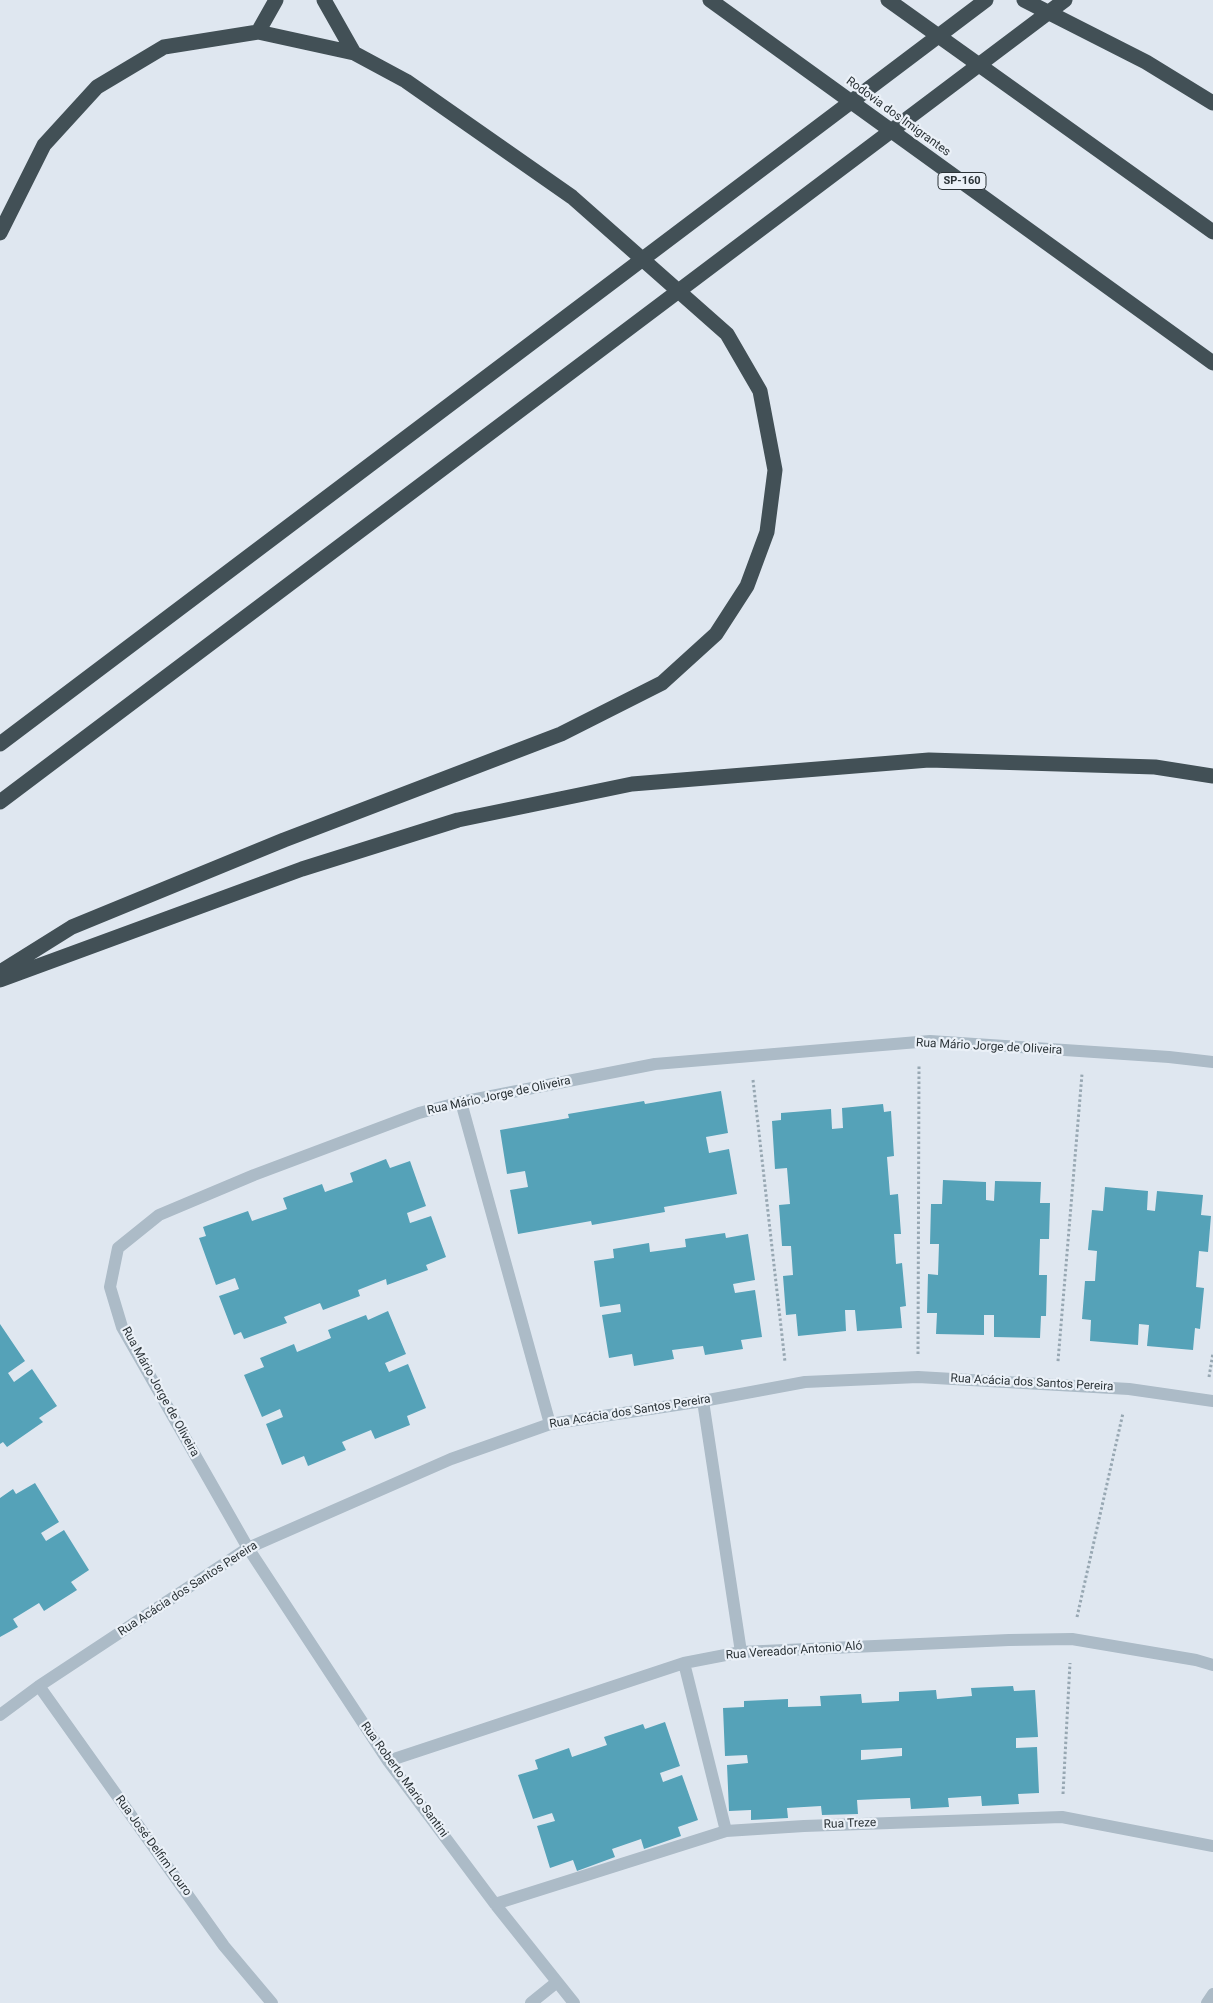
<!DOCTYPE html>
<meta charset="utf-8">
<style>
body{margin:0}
canvas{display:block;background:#dfe7f0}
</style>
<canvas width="1213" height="2003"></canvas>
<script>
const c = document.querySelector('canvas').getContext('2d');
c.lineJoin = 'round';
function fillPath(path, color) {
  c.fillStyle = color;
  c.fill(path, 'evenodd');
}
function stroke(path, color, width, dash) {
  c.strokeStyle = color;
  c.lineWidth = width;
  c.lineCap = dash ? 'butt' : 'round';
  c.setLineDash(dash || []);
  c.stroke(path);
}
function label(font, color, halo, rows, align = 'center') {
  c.font = font + ' Roboto,sans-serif';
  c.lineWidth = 4.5;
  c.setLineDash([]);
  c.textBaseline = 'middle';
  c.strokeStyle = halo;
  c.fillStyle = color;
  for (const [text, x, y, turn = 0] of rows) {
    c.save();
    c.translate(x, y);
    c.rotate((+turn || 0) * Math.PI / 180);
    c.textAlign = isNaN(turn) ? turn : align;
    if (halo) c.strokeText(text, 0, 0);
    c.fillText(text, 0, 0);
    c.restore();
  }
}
const building = new Path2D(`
 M721,1091L728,1133L706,1137L709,1153L729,1149L737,1194L664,1207L665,1212L592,1225L591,1221L518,1234L510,1190L528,1187L525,1171L507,1174L500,1130L569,1118L568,1114L644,1101L645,1104Z
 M883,1104L884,1112L891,1111L894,1156L887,1157L890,1195L898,1194L901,1234H894L896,1264L902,1263L906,1306L900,1307L902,1328L857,1331L855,1310H845L846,1331L798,1336L796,1314L786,1315L783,1276L793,1275L791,1246H782L779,1205L790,1204L787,1168L775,1169L772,1121L781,1120V1113L831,1109L832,1129L843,1128L842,1108Z
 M386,1159L390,1168L410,1161L426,1206L407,1213L410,1223L431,1216L446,1257L426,1265L428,1270L387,1285L386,1279L358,1290L360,1296L323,1310L320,1303L284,1317L287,1323L244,1339L241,1332L234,1335L219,1296L239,1289L235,1278L216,1285L199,1238L206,1236L203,1227L248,1211L252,1221L287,1209L283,1198L322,1184L325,1192L353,1182L350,1173Z
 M943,1180L986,1182V1200L994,1201L995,1181L1041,1182L1040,1203H1050L1049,1239H1040L1039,1275H1047L1046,1316H1041L1040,1338L994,1337V1315H984V1335L936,1334L937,1313H927L928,1274L938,1275L939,1244H930L931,1204H942Z
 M1105,1187L1148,1191L1147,1210L1155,1211L1157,1191L1203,1195L1201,1215L1211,1216L1208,1252L1199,1251L1196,1287L1204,1288L1200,1329L1195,1328L1193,1350L1147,1346L1149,1325L1139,1324L1138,1345L1090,1341L1091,1320L1082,1319L1085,1281H1095L1097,1251L1088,1250L1092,1210L1103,1211Z
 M725,1233L726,1238L748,1234L755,1280L733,1284L735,1293L755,1290L762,1337L741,1340L743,1349L705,1355L703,1346L672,1350L674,1359L634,1366L632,1354L609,1358L602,1315L621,1312L620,1304L600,1307L594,1261L614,1258L613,1249L649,1243L650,1252L686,1247L685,1239Z
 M388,1311L406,1354L385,1363L389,1372L408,1364L426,1408L407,1416L410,1425L375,1439L371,1430L342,1442L346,1450L308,1466L304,1456L282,1465L266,1424L283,1417L280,1409L262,1417L244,1375L264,1367L260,1358L294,1344L297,1352L331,1338L328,1330L366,1315L368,1320Z
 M0,1324L25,1361L8,1373L14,1382L32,1369L57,1406L39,1418L43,1422L7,1447L3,1442L0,1444Z
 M35,1483L59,1522L41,1533L46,1541L64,1530L89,1570L71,1582L77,1590L44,1611L39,1603L13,1619L18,1627L0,1637V1498L13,1489L16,1494Z
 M1013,1686L1014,1691L1035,1690L1038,1737L1016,1738V1748L1037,1747L1039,1793L1018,1794L1019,1804L982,1806L981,1796L948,1798L949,1807L911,1809L910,1798L879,1799L857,1800L858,1814L822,1815L821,1806L787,1808L788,1818L751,1820V1810L729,1811L727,1765L748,1763L747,1755L725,1756L723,1708L744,1707V1701L788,1699V1707L821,1706L820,1696L861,1694L862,1703L899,1701V1692L936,1690L937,1699L972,1696L971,1688ZM902,1748V1756L861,1760V1750Z
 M665,1722L680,1766L660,1773L663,1782L682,1775L698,1820L678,1827L681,1836L644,1849L641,1839L612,1849L615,1857L577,1871L573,1860L550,1868L537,1826L555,1821L552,1813L533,1819L518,1775L538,1769L535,1760L569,1748L572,1757L607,1745L604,1737L643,1724L645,1729Z`);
const path = new Path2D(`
 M753,1080L785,1362
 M918,1354L919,1065
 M1058,1361L1082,1074
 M1209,1377L1213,1353
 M1077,1617L1123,1413
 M1063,1794L1070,1663`);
const street = new Path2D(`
 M461,1102L550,1424
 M703,1401L741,1652
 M684,1663L726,1831
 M39,1686L224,1946L272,2003
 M0,1715L39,1686L248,1548L451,1459L550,1424L703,1401L805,1382L918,1377L1129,1389L1213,1401
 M388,1761L684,1663L741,1652L1009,1640L1072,1639L1196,1660L1213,1665
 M495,1904L726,1831L804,1826L1062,1817L1213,1846
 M531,2003L557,1982
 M574,2003L495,1904L388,1761L248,1548L122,1327L110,1287L118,1248L159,1215L254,1175L419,1113L461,1102L655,1064L930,1041L1169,1057L1213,1062
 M1207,2003L1213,1994`);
const highway = new Path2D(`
 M324,0L354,53
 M710,0L1213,363
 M888,0L1213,232
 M1024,0L1146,62L1213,103
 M258,32L276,0
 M0,233L44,145L97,87L164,47L258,32L354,53L406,81L572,197L727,334L760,391L775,470L767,532L747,586L716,634L662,683L561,734L284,840L72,927L0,972
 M0,744L986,0
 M0,802L1065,0
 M0,980L302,869L458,820L632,784L929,760L1155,767L1213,776`);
const shields = [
 [962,181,48]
];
const shieldNames = [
 ["SP-160",962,181]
];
const streetNames = [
 ["Rodovia dos Imigrantes",898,117,36],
 ["Rua Mário Jorge de Oliveira",989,1047,3],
 ["Rua Mário Jorge de Oliveira",499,1096,-12],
 ["Rua Acácia dos Santos Pereira",1032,1383,3],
 ["Rua Mário Jorge de Oliveira",160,1392,61],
 ["Rua Acácia dos Santos Pereira",630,1412,-9],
 ["Rua Acácia dos Santos Pereira",188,1589,-33],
 ["Rua Vereador Antonio Aló",794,1651,-4],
 ["Rua Roberto Mario Santini",404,1780,54],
 ["Rua Treze",850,1824,-2],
 ["Rua José Delfim Louro",153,1846,54]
];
fillPath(building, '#55a2b8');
stroke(path, '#97a7b2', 3, [2.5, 2.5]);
stroke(street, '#acbbc7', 12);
stroke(highway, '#425056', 15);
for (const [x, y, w] of shields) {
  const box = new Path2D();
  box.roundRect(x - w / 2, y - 8.5, w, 17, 4);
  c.fillStyle = '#ebf1f8';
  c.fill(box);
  stroke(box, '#2a3236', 1);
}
label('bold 11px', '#2a3236', null, shieldNames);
label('12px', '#2a3236', '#ebf1f8', streetNames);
</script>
